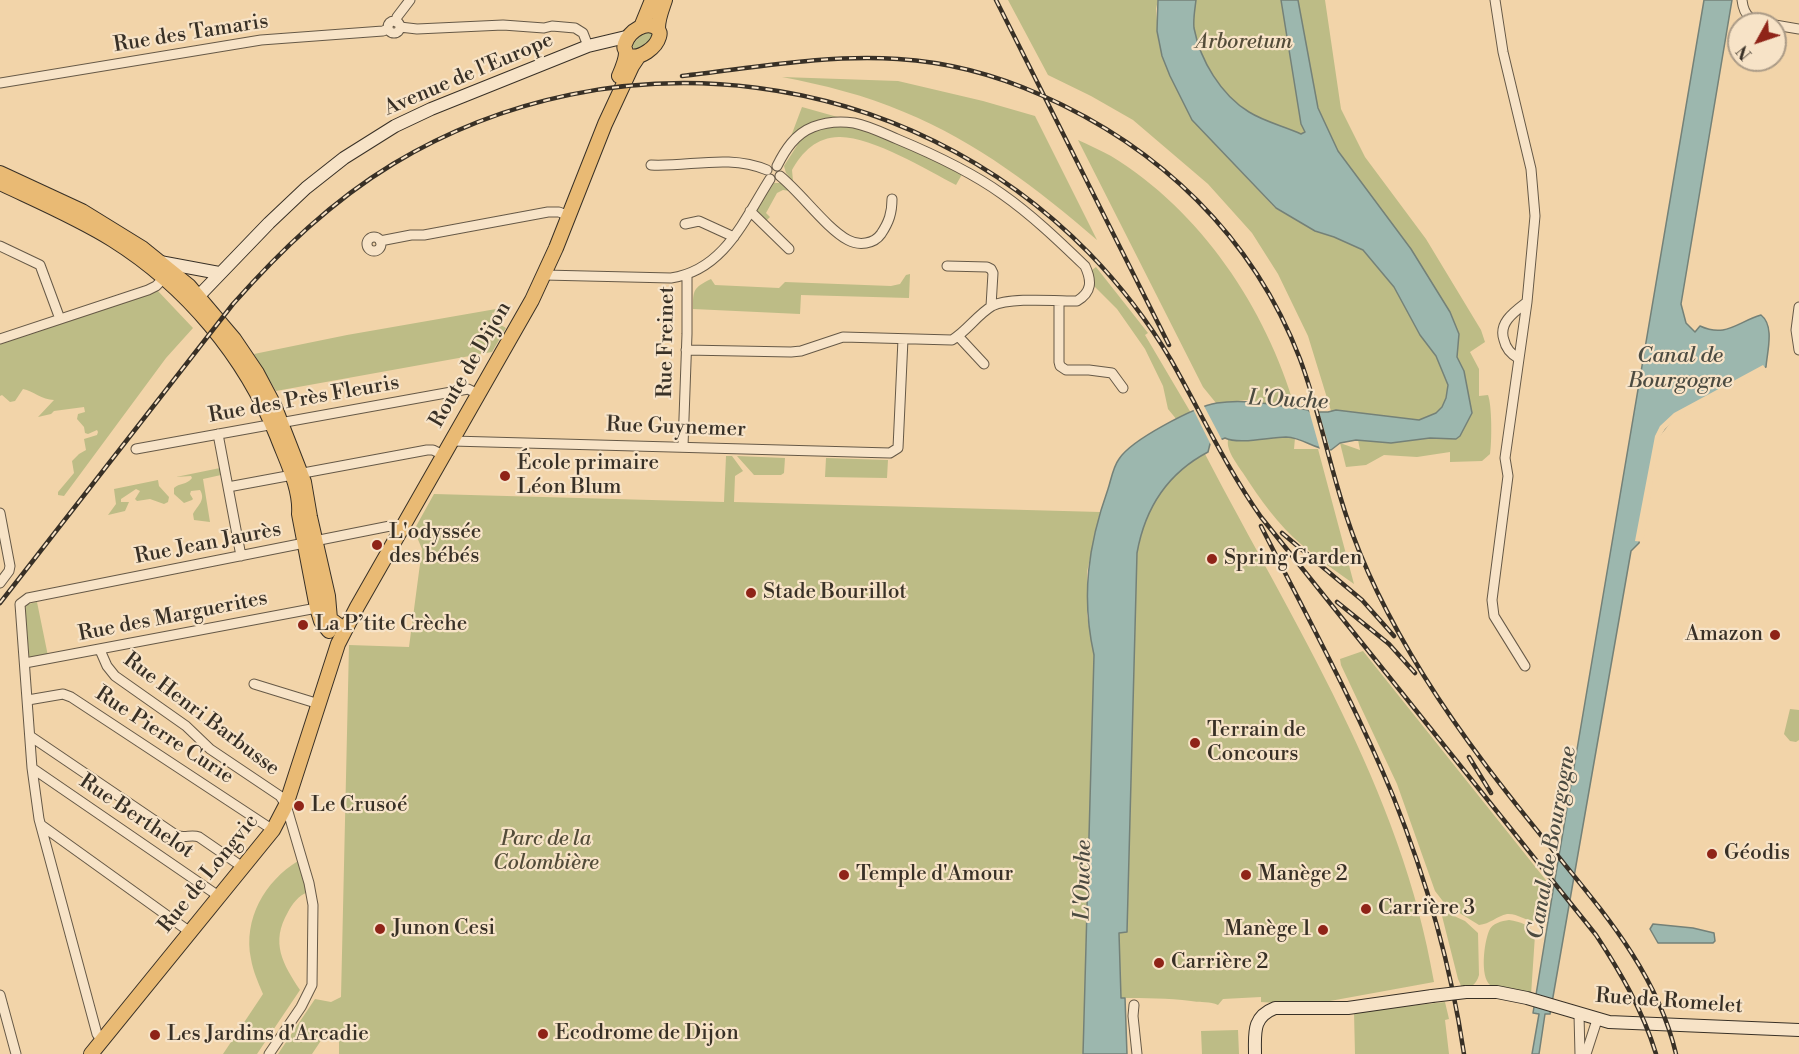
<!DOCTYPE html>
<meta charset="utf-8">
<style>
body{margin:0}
#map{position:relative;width:1799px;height:1054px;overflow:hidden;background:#f2d4a9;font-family:"Libre Bodoni",serif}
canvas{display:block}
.north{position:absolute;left:1727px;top:12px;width:60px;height:60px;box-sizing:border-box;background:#f7e3c7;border:2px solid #ab9b87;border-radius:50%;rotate:230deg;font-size:16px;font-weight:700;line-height:24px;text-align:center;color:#383026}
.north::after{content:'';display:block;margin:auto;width:21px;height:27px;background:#8f2418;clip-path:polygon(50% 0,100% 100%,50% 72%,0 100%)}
</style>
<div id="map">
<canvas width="1799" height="1054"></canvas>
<div class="north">N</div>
</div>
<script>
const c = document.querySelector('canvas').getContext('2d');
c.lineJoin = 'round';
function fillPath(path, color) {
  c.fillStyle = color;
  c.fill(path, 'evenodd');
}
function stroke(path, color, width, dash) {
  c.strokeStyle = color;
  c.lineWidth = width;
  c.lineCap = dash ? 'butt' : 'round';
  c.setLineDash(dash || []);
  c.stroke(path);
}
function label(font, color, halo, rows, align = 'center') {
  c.font = font + ' "Libre Bodoni",serif';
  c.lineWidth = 4.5;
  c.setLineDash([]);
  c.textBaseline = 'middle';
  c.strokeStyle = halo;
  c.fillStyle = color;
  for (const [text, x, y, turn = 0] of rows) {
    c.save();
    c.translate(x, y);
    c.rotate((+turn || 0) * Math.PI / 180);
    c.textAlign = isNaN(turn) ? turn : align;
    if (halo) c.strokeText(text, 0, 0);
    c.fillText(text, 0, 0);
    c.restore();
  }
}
const green = new Path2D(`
 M1008,0H1158L1156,9L1159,44L1170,76L1192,120L1275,208L1315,231L1334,237L1363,250L1394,287L1420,335L1436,356L1448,385L1446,398L1442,407L1436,413L1419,420L1336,410L1331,411L1308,336L1278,274L1252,233L1208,184L1133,120L1091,96L1048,75Z
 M1196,0H1281L1305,133L1301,134C1284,126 1265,122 1249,112C1221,95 1200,60 1194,28C1193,19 1195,9 1196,0Z
 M1298,0H1325L1341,109L1365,157L1426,239L1481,330L1485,342L1470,352L1479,369V396L1488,395C1492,405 1492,442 1490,454L1482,461L1450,462V452L1417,457L1384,455L1366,465L1346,467L1340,443L1360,450L1358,440L1391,443L1430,438L1456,439L1460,436L1472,413L1464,371L1364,188L1338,151L1318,108Z
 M644,32H652L653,36L644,47L635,51L632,45Z
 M782,77L898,81L983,101L1035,116L1097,240C1038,189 977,142 904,112C865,95 823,85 782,77Z
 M802,107L873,127L965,169L956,185C927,170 871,136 839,137C817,137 802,152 792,170L793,181L786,173L784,166L798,144L790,139Z
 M1078,140C1089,145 1100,150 1111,156C1201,211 1266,308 1295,408L1247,400L1216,403L1203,387Z
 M774,183H781L790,191L783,190L777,193L766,213L770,217L766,221L756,210Z
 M1096,267L1148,333L1145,335L1191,413L1177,420L1168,409L1163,386L1145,349L1117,309L1094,286L1092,270Z
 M910,274L909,298L801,295L800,314L693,309C693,290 693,288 711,279L715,285L779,288L785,282L891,286L900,284L906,275Z
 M157,290L193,328L166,358L64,496L58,495V492L74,473L72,461L79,454L86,450L84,439L97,435L98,432L97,430L88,434L85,433L84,427L77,419L78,414L85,412L84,407L54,411L51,414L38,417L54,400C42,400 33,391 23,389L15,401L10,402L2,395L0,396V343Z
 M496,309V312L492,313L496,325H501L506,328L492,352L276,391L254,354L347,335Z
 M1284,437L1295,438L1294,449H1318L1354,584C1336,571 1318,559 1302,545C1278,525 1260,499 1243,473C1237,464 1226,450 1228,440Z
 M1205,454C1293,623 1402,790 1434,982L1308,1005L1261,1002V997L1223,999L1218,1005C1210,1001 1201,1003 1191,1001C1168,998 1145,998 1121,998L1119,932H1127L1137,553C1144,510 1166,474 1205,454Z
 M726,456H732L743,471L735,476L734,502L1100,512L1087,572V615L1094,655L1083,1054H339V1037L324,1036L312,1054H278L315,999L331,1002L341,997L349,645L409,647L422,549L414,530L434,494L724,502Z
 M737,456L785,458L784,473L781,475H754Z
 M826,458L888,460L887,478L825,477Z
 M220,468L221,475L203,479L210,522L194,520L193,514C198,505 206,500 200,490L191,491L190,494L193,499L192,500L184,503L174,494V488C179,483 187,485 192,478L191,476L176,477Z
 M158,480L159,486L169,497L168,502L164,504L150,499L137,501L135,499L140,491L136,489L121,499V502H129L125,511L108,515L116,504L114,489Z
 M37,602L48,656L33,659L29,656L25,608L28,604Z
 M1363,651L1549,884L1535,921C1525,921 1517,913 1507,914C1497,916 1490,924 1479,925L1445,904L1435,891L1397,784L1341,665L1340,659Z
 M1790,709L1799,710V740L1796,742L1790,741L1784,734Z
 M298,861L308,892C299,895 292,904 288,912C270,943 283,964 300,990L257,1054H223L263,994C258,982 253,971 251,959C243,919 265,881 298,861Z
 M1443,911L1465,921L1478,933L1479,975C1476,985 1472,987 1462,988L1458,979L1442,916Z
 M1509,920C1521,922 1529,924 1535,935L1531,995L1490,985C1480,976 1484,943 1489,931C1492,923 1502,921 1509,920Z
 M1445,1002L1449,1019L1445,1020L1449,1054H1355L1354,1012Z
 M1238,1030L1239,1054H1202L1201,1031Z`);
const water = new Path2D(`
 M1158,0H1196C1195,9 1193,19 1194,28C1200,60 1221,95 1249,112C1265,122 1284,126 1301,134L1305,132L1301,124L1281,0H1298L1318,108L1338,151L1411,249L1450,312L1459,334L1457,357L1464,371L1472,413L1460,436L1456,439L1430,438L1391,443L1356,440L1340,443L1331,450C1312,449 1305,438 1286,437C1270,437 1239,445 1225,438L1210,444L1208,452C1168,473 1145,508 1137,553L1127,932L1119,933L1121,998H1125L1127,1054H1083L1094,655C1081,597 1088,545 1108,489C1111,480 1113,467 1119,459C1131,440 1194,407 1217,403C1248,398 1277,406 1308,410L1310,412H1328L1336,410L1419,420L1436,413L1442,407L1446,398L1448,385L1436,356L1420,335L1394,287L1363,250L1334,237L1315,231L1276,208L1192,120L1170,76L1162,56L1157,31Z
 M1704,0H1732L1681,304L1686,323L1695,332L1700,326C1726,338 1737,322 1761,315C1775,326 1767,352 1766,367L1676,415L1658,437L1639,543L1631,551L1550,1014H1545L1539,1054H1532L1539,1014L1533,1013L1553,891Z
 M1653,924L1693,928L1714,933L1715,941L1713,943H1658L1650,929Z`);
const pier = new Path2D(`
 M1763,365L1767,370L1677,418L1665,429L1660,437L1643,542L1635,541L1655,436L1660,426L1674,413Z
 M1203,404L1223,442L1212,447L1193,409Z
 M1308,407L1318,409L1331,453H1321Z`);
const street = new Path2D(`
 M1495,0L1503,52L1531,169L1535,216L1527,302L1505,458L1508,476L1492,600L1494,616L1525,666
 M1742,0C1744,18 1752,21 1770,24
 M388 27a6 6 0 1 1 12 0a6 6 0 1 1-12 0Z
 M396,22L397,17L410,0
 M1775,25L1799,29
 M400,27L417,29L503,25L544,28L552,26L575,28L583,33L588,46
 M0,83L261,40L383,31L388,29
 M651,165C690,167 728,154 767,170
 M780,176C802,194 826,228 848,240C859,246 874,244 881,234C889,222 892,213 892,199
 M750,211L789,249
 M685,224L699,221L734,237
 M367 244a7 7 0 1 1 14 0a7 7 0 1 1-14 0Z
 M380,241L411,235H424L548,212H559L569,216
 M0,246L40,265L60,319
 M947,266L987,267L991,269L993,273L991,306
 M544,275L671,278C724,270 744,220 770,179
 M1059,301V362L1060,366L1066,370H1089L1112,373L1123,388
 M1799,307L1796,330L1799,350
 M958,336L984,364
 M0,339L148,290L156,286L167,275
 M686,350L791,352L801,351L843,337L952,340C967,331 977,315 992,306C1009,297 1057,301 1077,301C1092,292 1092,281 1085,266C1059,241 1032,215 1002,194C970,171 933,154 897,139C883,133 869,126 854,123C840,121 826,122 813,127C795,134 785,150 777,166
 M1518,358C1511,354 1506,349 1504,340C1498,323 1514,312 1527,302
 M218,434L241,556
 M452,441L890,453L898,448L903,339
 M683,446L687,334V275
 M136,449L468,389L478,394
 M228,487L427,450H433L443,455
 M0,513L10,566L9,571L0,583
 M100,650L107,666L115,676L186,726L210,749L280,796L286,805L309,883L313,905L312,985L301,1007L269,1054
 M25,663L322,607
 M254,684L319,704
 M28,700L63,694L71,697L273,830
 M30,736L176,835C184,839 191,834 199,837L244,868
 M32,768L220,897
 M41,825L190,932
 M0,995L16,1054
 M1134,1005L1133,1016L1137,1054
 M1579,1015L1580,1054
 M102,1041L97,1034L39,819L32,768L20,604L28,598L390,526L400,531
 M1586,1054L1597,1020`);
const secondary = new Path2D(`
 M160,262L219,273
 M191,304L269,223L306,188L344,158L395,126L431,109L588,46L630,36
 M1466,992H1497L1527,998L1609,1022L1799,1030
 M1255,1054C1255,1033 1252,1017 1275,1008H1348L1432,996`);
const primary = new Path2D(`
 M641,27L652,0
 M630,56C640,59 656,48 659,37C661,31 659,34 658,28C658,18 662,9 665,0
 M619,76C622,69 626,60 626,53C625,46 623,50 625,44C629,31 647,19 658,29
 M0,173L82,211L142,248L189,286L234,339L257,373L274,405L304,482L310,517L328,596L330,619L345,630
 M0,183C38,201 78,218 113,240C186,286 245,356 277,436C286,460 301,488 299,514L317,608L321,621L329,631
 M91,1054L273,830L286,805L338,644L357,607L532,300L556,248L605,124L632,66L638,57`);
const rail = new Path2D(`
 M996,0L1169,345
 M682,76C753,68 827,54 898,59C948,62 996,75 1041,95C1159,147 1253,236 1300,359C1319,410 1329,464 1346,515C1364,571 1393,626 1424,676C1462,737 1507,794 1553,850C1604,913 1657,973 1676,1054
 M1261,526C1306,615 1355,704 1393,796C1426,878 1451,966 1464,1054
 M1282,533L1362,600L1394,636
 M1337,602L1389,644L1415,673
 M0,603L233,304C281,250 332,201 393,164C617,29 906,66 1089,253C1120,285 1148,321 1171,360C1201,413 1226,467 1261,517L1596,935C1621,973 1643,1011 1656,1054
 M1469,757L1491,793`);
const secondaryBridge = new Path2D(`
 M1432,996L1466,992`);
const markers = [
 [505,476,6,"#8f2418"],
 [377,545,6,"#8f2418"],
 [1212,559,6,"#8f2418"],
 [751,593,6,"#8f2418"],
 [303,625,6,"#8f2418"],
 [1775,635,6,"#8f2418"],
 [1195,743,6,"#8f2418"],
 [299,806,6,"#8f2418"],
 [1712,854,6,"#8f2418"],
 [844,875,6,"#8f2418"],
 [1246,875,6,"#8f2418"],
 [1366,909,6,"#8f2418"],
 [380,929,6,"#8f2418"],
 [1323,930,6,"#8f2418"],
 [1159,963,6,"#8f2418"],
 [543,1034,6,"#8f2418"],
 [155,1035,6,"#8f2418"]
];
const streetNames = [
 ["Rue des Tamaris",191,34,-9],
 ["Avenue de l'Europe",469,75,-23],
 ["Rue Freinet",667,342,-89],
 ["Route de Dijon",471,365,-60],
 ["Rue des Près Fleuris",304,400,-10],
 ["Rue Guynemer",676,428,2],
 ["Rue Jean Jaurès",208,544,-11],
 ["Rue des Marguerites",173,617,-11],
 ["Rue Henri Barbusse",201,715,37],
 ["Rue Pierre Curie",164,736,33],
 ["Rue Berthelot",136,817,34],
 ["Rue de Longvic",209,874,-51],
 ["Rue de Romelet",1669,1002,4]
];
const parkNames = [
 ["Arboretum",1244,43],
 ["Parc de la",546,840],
 ["Colombière",546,864]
];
const poiNames = [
 ["École primaire",517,464],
 ["Léon Blum",517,488],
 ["L'odyssée",389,533],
 ["des bébés",389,557],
 ["Spring Garden",1224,559],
 ["Stade Bourillot",763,593],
 ["La P’tite Crèche",315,625],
 ["Amazon",1763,635,"right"],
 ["Terrain de",1207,731],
 ["Concours",1207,755],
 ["Le Crusoé",311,806],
 ["Géodis",1724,854],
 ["Temple d'Amour",856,875],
 ["Manège 2",1258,875],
 ["Carrière 3",1378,909],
 ["Junon Cesi",392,929],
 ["Manège 1",1311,930,"right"],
 ["Carrière 2",1171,963],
 ["Ecodrome de Dijon",555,1034],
 ["Les Jardins d'Arcadie",167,1035]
];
const waterNames = [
 ["Canal de",1680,357],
 ["Bourgogne",1680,382],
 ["L'Ouche",1288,401,3],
 ["Canal de Bourgogne",1553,843,-80],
 ["L'Ouche",1084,880,-89]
];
fillPath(green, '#bdbc86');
fillPath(water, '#9cb7ae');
stroke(water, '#748178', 1.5);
fillPath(pier, '#f2d4a9');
stroke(street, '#665947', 11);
stroke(secondary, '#383026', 14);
stroke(primary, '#383026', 16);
stroke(street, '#f7e3c7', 9);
stroke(secondary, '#f7e3c7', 12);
stroke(primary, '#e9ba74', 14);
stroke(rail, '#383026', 4.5);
stroke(rail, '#f7e3c7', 2, [7]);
stroke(secondaryBridge, '#383026', 14, []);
stroke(secondaryBridge, '#f7e3c7', 12);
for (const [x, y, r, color] of markers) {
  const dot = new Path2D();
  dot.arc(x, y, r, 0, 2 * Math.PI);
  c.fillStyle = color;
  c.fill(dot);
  stroke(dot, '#f7e3c7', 2);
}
label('21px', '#383026', '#f7e3c7', streetNames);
label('italic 21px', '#534c39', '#f7e3c7', parkNames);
label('21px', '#383026', '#f7e3c7', poiNames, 'left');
label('italic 22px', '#4c4b41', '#f7e3c7', waterNames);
</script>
